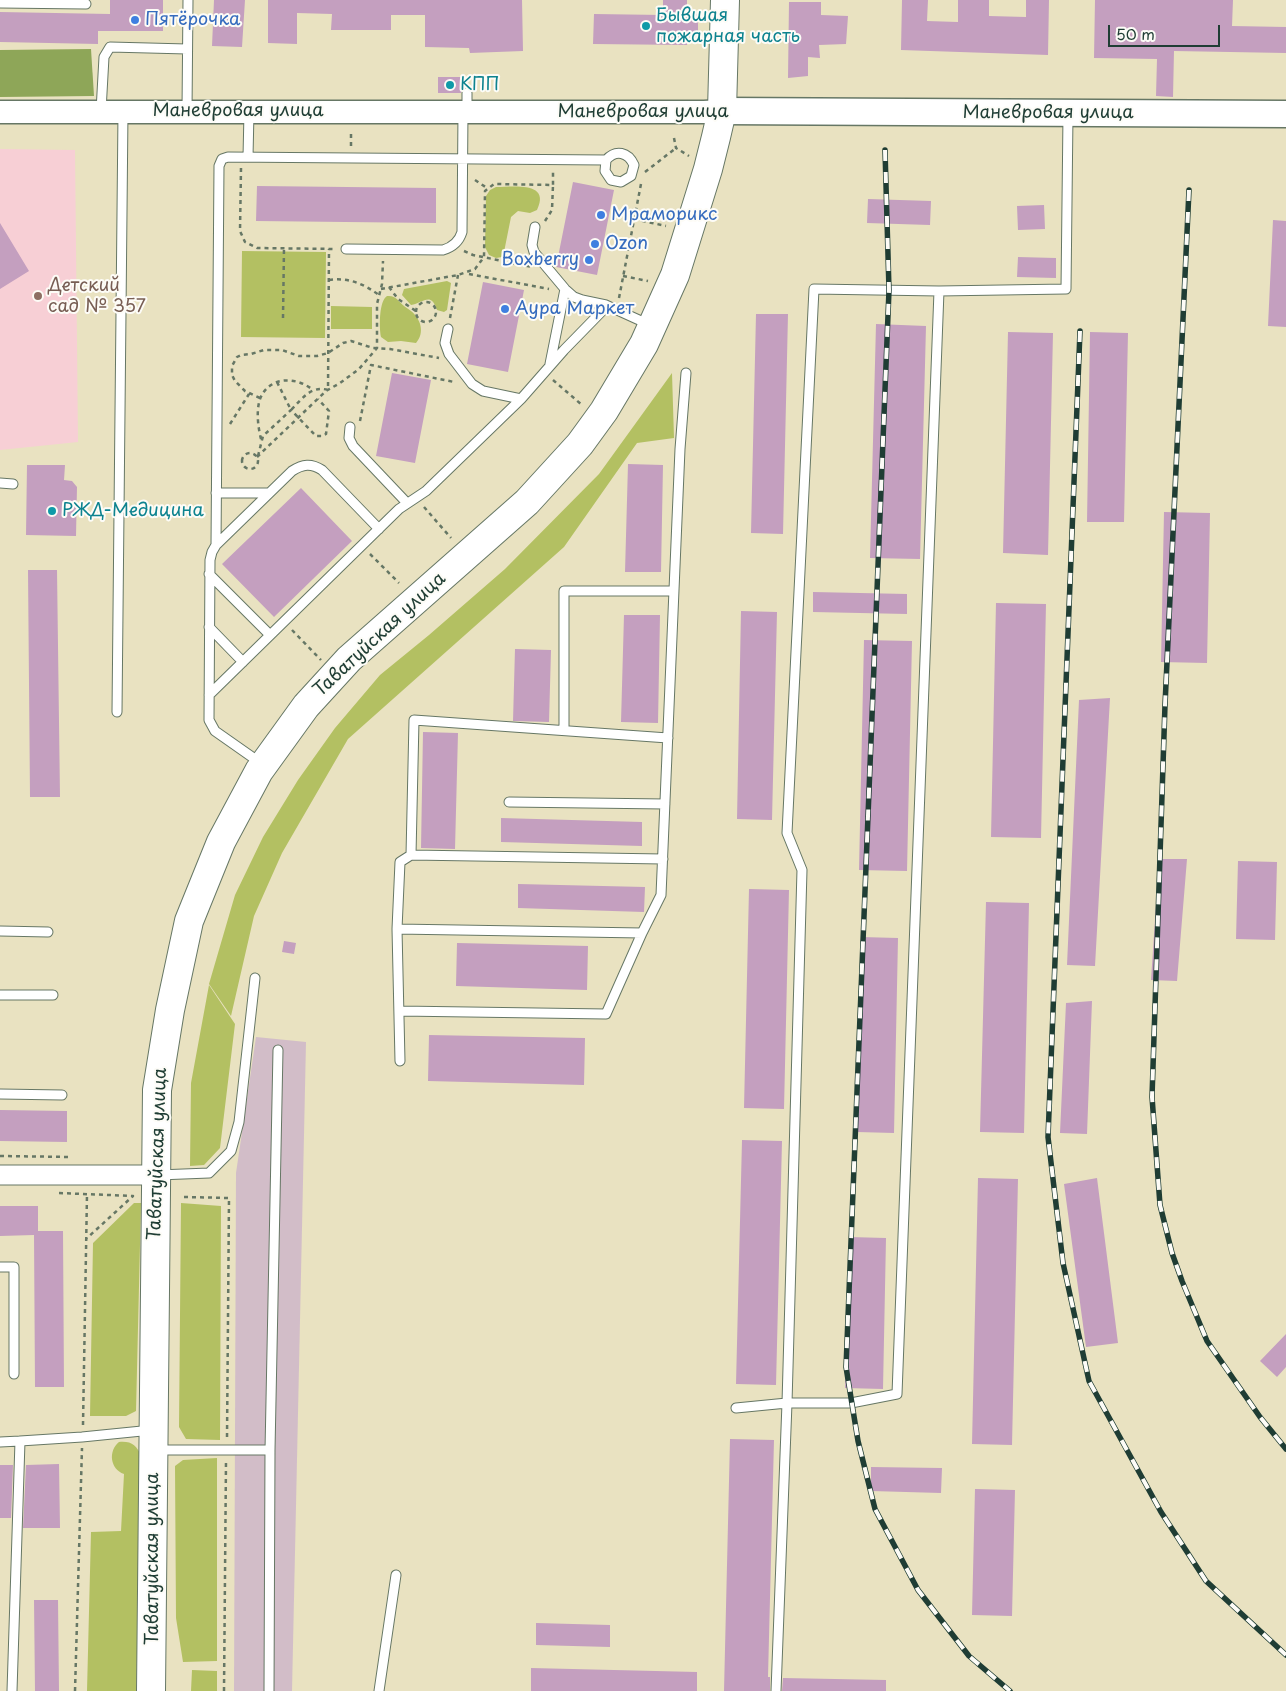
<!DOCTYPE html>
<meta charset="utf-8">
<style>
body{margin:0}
#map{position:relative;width:1286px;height:1691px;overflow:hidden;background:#e9e2c1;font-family:"Playpen Sans",sans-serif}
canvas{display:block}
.scale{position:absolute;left:1108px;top:25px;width:112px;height:22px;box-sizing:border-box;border:2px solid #1f3d34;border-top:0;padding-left:6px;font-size:15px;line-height:18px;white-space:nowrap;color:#1f3d34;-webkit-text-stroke:4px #fdfcf7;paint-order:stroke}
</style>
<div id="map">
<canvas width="1286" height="1691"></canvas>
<div class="scale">50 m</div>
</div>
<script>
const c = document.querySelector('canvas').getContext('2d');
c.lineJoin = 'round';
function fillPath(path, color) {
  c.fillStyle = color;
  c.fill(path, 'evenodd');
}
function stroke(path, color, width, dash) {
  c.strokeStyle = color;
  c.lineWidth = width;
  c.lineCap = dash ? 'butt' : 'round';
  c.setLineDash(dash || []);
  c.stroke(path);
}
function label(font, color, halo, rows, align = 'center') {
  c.font = font + ' "Playpen Sans",sans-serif';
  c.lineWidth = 4;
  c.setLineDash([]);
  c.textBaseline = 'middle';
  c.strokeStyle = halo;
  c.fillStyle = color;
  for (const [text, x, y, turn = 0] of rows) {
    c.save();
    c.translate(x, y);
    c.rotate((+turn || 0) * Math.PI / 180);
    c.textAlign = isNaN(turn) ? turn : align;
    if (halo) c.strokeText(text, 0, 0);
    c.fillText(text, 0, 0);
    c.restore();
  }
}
const built = new Path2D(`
 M0,149L75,150L78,442L0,450Z`);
const industrial = new Path2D(`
 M256,1037L306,1042L292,1691H234L236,1173Z`);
const green = new Path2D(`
 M496,187C513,187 551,181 537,210L530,213L518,211L511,217L504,252L502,257L496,258L489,255L485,247L486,196L490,190Z
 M242,251L326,252L325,338L241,337Z
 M447,281L451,283L447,310L444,312L437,310C431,291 423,303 411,305L402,295L404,289Z
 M387,296C396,295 398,301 404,306C406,308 409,309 411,311C421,319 425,333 416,343L401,341L388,342L381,337C379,327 379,301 387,296Z
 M331,306L372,307V329H331Z
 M672,373L674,438L637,443L564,547L348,739L282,853L254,916L231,1016L209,984L235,895L263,837L298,780L335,728L380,675L429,635L505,569L599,474Z
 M209,985L235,1024L220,1148L204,1165L190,1166L191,1083Z
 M134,1203H141L136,1411L126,1416H90L93,1243Z
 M181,1203L221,1206L220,1440L186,1439L179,1427Z
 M119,1442C132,1441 136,1445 142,1457L136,1691H87L91,1532L121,1531L124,1474C110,1469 108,1451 119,1442Z
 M217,1458V1661L183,1662L176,1618L175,1466L183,1460Z
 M192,1670L217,1671V1691H191Z`);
const forest = new Path2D(`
 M91,49L94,96L0,97V50Z`);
const building = new Path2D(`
 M110,0H163V31H98V44L0,42V12L110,14Z
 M214,0H245L242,47L212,46Z
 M268,0H522L523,51L470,53L469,48L425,47V15H391V30H331L332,14L297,13V44L268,43Z
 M663,0H687V14H698V37H687V45L593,44L594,14L663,15Z
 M902,0H928L927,21L958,22V0H989V16L1026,17V0H1049L1048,55L901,50Z
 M1095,0H1233L1232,26L1286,27V53L1174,51L1173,97L1156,96L1157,59L1094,58Z
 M789,2H821V15L848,16L846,44L819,45L820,58L808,57V76L788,78Z
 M438,77H462L461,93H438Z
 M573,182L614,190L597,275L556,267Z
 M257,186L436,188V223L256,221Z
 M868,199L931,201L930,225L867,223Z
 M1044,205L1045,229L1018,230L1017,206Z
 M1273,220L1286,221V327L1268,326Z
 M0,223L29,271L0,289Z
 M1018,257L1056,258V278L1017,277Z
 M483,282L524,290L508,372L467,364Z
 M756,314H788L783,534L751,533Z
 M876,324L926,326L920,559L870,558Z
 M1008,332L1053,333L1048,555L1003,553Z
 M1090,332L1128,333L1124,522H1087Z
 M392,373L431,380L415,463L376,456Z
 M628,464L663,465L661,572H625Z
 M27,465H65L64,480L72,481L77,487L76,536L26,535Z
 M301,488L352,541L274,617L222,564Z
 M1164,512L1210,513L1207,663L1161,662Z
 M28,570H57L60,797H30Z
 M813,592L907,594V614L813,612Z
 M996,603L1046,604L1041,838L991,837Z
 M741,611L777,612L772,820L737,819Z
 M624,615H660L658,723L621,722Z
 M864,640L912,641L907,871L859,870Z
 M515,649L551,650L549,722L513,721Z
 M1110,698L1095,966L1067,965L1079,700Z
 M423,732L458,733L455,849L421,848Z
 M501,818L642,822V846L501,842Z
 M1159,859H1187L1177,981L1151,980Z
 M1238,861L1277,862L1275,940L1236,939Z
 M518,884L645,887L644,912L518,908Z
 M749,889L789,890L784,1109L744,1108Z
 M986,902L1029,903L1024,1133L980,1132Z
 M861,937L898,938L894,1133L857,1132Z
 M284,941L296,943L294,954L282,952Z
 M457,943L588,946L587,990L456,986Z
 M1092,1001L1087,1134L1060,1133L1066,1003Z
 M429,1035L585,1038L584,1085L428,1081Z
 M0,1110L67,1111V1142L0,1141Z
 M742,1140L782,1141L776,1385L736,1384Z
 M978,1178L1018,1179L1012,1445L972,1444Z
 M1097,1178L1118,1343L1086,1347L1064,1184Z
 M0,1206H38V1231H63L64,1387H35L34,1235L0,1236Z
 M849,1237L886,1238L883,1389L845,1388Z
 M1286,1334V1367L1277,1377L1260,1361Z
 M730,1439L774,1440L768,1677H770V1691H724Z
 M59,1464L60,1528H23L26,1465Z
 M0,1465H13L11,1518H0Z
 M871,1467L942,1468L941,1493L871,1491Z
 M975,1489L1015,1490L1012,1616L972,1615Z
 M34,1600H58L59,1691H35Z
 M536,1623L610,1625V1647L536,1645Z
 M531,1668L697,1672V1691H531Z
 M783,1678L886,1680V1691H782Z`);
const path = new Path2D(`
 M674,138L676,148L689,156
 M351,146V134
 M241,168L240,231L245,242L257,248L336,249
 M645,172L676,148
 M475,180L487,188
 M634,219L666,226
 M545,221L552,210L553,185
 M464,251L473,255L532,267
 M469,274L549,289
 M623,276L648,281
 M329,280C348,277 364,284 379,295
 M389,287L398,299L416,311
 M381,289L458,275L475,269L484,257L485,191L494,184L553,185V170
 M619,298L641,184
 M416 312a10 10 0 1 1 20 0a10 10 0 1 1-20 0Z
 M283,318L284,248
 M450,318L458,275
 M553,380L582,405
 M277,382L291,410C302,399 311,385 328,390L329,249
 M260,398L245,391L235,381L232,375V366L237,357L241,355L251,354L264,350H282L299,356H317L328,353L343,343L351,341L373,348L390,349L439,358
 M360,421L371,365L454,382
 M230,424L249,394
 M261,439C258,427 256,411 260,399C269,376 296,376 313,390
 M242 461a8 8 0 1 1 16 0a8 8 0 1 1-16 0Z
 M258,456L263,436L291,410L316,436H322L326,434L329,411L318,399
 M257,457L326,391L340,383L359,369L377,348V304L382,284L383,261
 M424,507L451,538
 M370,554L399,583
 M292,630L321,660
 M0,1156L72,1157
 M59,1193L133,1196L86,1239
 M184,1197L229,1198L227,1438
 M83,1425L87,1194
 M75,1691L82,1448
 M224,1691L226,1461`);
const service = new Path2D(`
 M0,3L86,4
 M101,111L104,57L110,47L187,49
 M187,111L188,0
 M467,111V93
 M248,157L249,112
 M535,227L532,245L534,252L565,289L574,297L582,300L606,305L650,325
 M346,249L443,250C453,247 459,242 462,232L463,112
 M448,329L445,343L449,354L472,384L483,391L521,399
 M550,364L565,289
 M350,427L349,438L353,446L407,503
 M0,483L13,484
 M216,493H269
 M216,545L219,166L222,159L228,157L606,160C616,149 628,152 634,165L631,176L621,182L611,180L605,171L606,160
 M209,574L270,635
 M209,627L243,662
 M209,695L399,509L426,491L521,399L564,350L607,306
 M117,712L123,112
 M564,730V591H674
 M262,764L215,731L209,720L210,560L212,552L216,545L292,471C303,464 311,463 322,470L379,529
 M509,802L665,804
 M411,855L663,859
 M397,929L642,933
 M0,931L48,932
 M0,995H53
 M400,1011L606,1014L642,933L661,895L680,449L686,373
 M400,1061L397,929L400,862L411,855L414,720L668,738
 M0,1094L62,1095
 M158,1175L209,1173L231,1151L239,1122L255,978
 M0,1267H14V1374
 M736,1408L787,1403H851L897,1394L939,291
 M0,1442L20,1441
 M156,1450H270
 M12,1691L20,1441L82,1437L152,1430
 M269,1691L270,1450L278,1050
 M379,1691L396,1575
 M776,1691L787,1403L802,870L787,833L814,289L939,291L1066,289L1068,115`);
const minor = new Path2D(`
 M0,1175H156`);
const tertiary = new Path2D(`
 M0,112H704L722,111`);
const secondary = new Path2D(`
 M722,111L1286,114`);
const primary = new Path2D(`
 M151,1691L157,1090L170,1010L189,921L221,842L259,771L306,706L349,659L527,502L580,444L604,411L644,344L675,275L708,169L716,137L722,111L725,0`);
const rail = new Path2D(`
 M885,150L889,290L846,1367L858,1441L875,1509L918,1590L969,1656L1010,1691
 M1189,190L1165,705L1152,1097L1160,1205L1172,1253L1182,1281L1207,1341L1260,1417L1286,1449
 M1080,331L1048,1137L1063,1263L1089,1381L1161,1512L1206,1581L1286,1655`);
const markers = [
 [135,20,5,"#3f7fe0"],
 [646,26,5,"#0f9aa8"],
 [450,85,5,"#0f9aa8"],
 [601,215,5,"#3f7fe0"],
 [595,244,5,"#3f7fe0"],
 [589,260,5,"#3f7fe0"],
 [38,296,5,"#8d6e63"],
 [505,309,5,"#3f7fe0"],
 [52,511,5,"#0f9aa8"]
];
const cultureNames = [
 ["Бывшая",656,16],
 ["пожарная часть",656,37],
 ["КПП",460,85],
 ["РЖД-Медицина",62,511]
];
const shopNames = [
 ["Пятёрочка",145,20],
 ["Мраморикс",611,215],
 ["Ozon",605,244],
 ["Boxberry",579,260,"right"],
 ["Аура Маркет",515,309]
];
const streetNames = [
 ["Маневровая улица",238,111],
 ["Маневровая улица",643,112],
 ["Маневровая улица",1048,113],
 ["Таватуйская улица",380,635,-43],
 ["Таватуйская улица",158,1154,-88],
 ["Таватуйская улица",153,1559,-90]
];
const educationNames = [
 ["Детский",48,286],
 ["сад № 357",48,307]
];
fillPath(built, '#f7cfd5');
fillPath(industrial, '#d2bdc8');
fillPath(green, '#b3c062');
fillPath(forest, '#8ea658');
fillPath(building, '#c49fbf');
stroke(service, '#667765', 11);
stroke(minor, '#667765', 21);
stroke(tertiary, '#667765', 25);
stroke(secondary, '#667765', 29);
stroke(primary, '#667765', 30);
stroke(path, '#667765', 2.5, [4, 4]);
stroke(service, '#fff', 9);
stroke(minor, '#fff', 19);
stroke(tertiary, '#fff', 22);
stroke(secondary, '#fff', 26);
stroke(primary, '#fff', 28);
stroke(rail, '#1f3d34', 5.5);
stroke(rail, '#fdfcf7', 4, [11]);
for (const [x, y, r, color] of markers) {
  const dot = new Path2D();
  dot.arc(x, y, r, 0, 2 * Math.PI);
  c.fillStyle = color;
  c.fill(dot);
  stroke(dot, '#fdfcf7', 2);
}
label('18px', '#0d838f', '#fdfcf7', cultureNames, 'left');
label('18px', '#366cbe', '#fdfcf7', shopNames, 'left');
label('18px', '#1f3d34', '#fdfcf7', streetNames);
label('18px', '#785e54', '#fdfcf7', educationNames, 'left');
</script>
